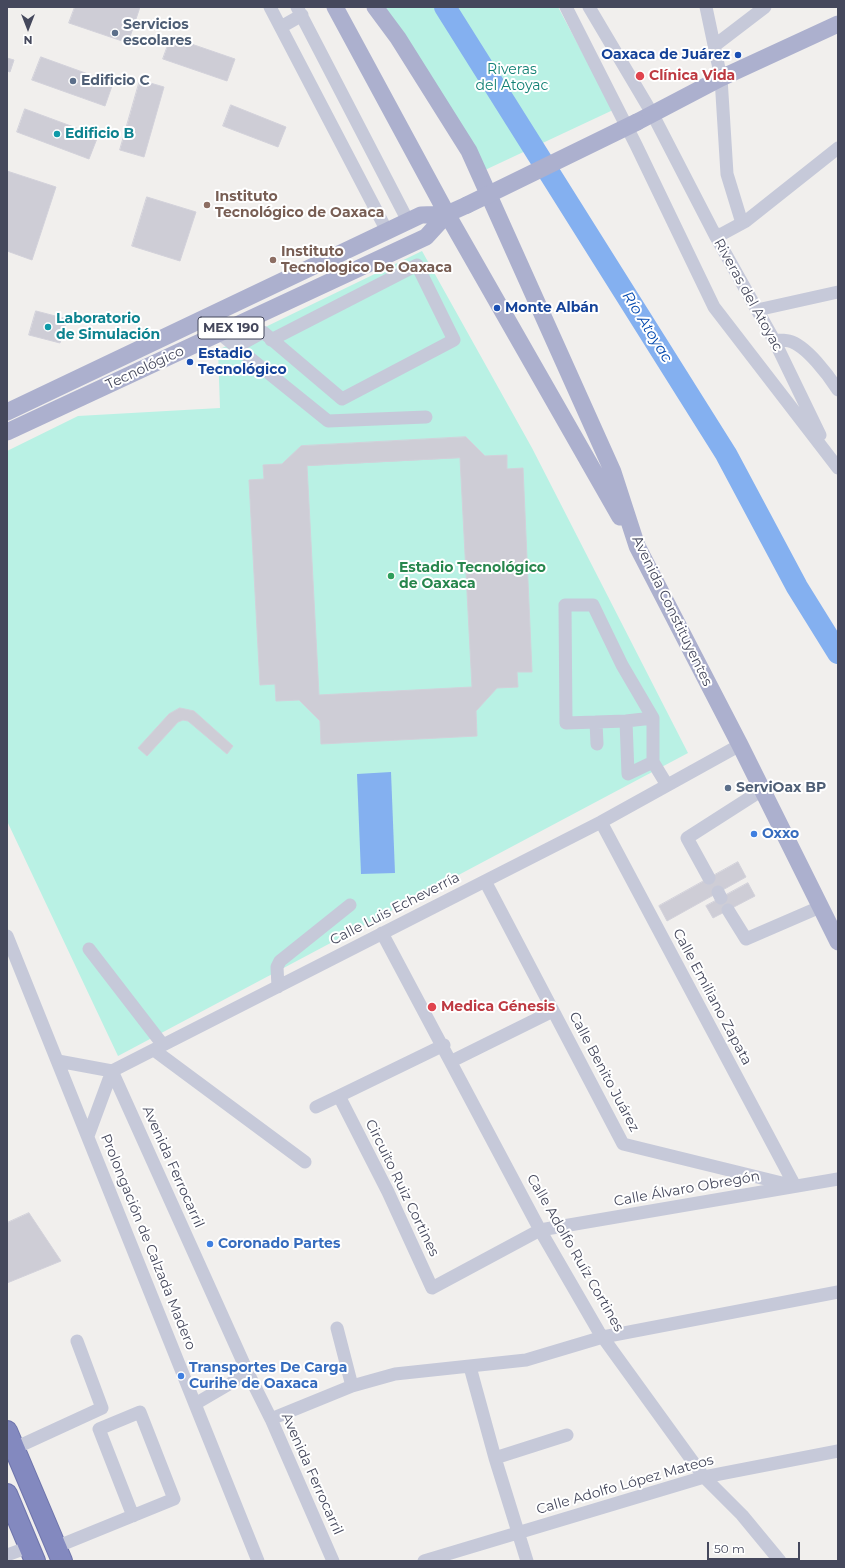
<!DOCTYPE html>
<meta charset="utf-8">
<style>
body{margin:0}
#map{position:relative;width:845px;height:1568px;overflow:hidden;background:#f1efed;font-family:Montserrat,sans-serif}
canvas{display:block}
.frame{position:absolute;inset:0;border:8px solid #45485c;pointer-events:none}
.north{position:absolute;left:8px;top:8px;width:40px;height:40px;-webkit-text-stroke:3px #fff;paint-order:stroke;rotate:180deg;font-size:11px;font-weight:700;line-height:16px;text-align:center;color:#45485c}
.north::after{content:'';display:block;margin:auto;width:14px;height:18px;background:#45485c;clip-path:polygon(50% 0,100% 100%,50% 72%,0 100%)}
.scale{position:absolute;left:707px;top:1542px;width:93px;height:18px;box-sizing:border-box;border:2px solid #45485c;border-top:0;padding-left:5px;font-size:12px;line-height:14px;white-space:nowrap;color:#45485c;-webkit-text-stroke:3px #fff;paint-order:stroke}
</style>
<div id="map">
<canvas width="845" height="1568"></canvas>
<div class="frame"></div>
<div class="north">N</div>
<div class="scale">50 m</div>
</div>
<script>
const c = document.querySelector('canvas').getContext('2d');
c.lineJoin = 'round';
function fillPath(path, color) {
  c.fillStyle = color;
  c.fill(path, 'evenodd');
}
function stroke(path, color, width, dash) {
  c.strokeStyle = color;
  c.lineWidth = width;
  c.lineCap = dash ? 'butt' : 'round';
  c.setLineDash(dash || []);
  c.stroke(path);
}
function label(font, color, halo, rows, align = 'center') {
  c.font = font + ' Montserrat,sans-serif';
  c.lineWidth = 4;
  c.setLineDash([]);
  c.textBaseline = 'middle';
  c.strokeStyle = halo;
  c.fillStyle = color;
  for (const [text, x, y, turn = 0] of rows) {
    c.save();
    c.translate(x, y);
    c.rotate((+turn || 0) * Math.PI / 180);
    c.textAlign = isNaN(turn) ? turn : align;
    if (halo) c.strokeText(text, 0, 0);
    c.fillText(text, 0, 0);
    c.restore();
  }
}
const green = new Path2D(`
 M382,7H558L613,110L485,170Z
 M422,251L532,448L688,753L118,1056L7,821V451L78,416L220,408L218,350Z`);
const water = new Path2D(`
 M391,772L395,873L361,874L357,774Z`);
const river = new Path2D(`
 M445,7L726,454L797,587L838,653`);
const building = new Path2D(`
 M75,7H140L128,43L69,23Z
 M171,37L235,59L227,81L163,59Z
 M41,57L113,83L105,106L32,80Z
 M7,58L14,60L10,72L7,71Z
 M140,80L164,87L144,157L120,150Z
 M231,105L286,127L278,147L223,126Z
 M25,109L98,136L89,159L17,132Z
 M7,171L56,187L32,260L7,251Z
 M147,197L196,212L180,261L132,246Z
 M36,311L67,319L60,343L29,335Z
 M466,437L485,456L507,455V469L523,468L532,672H517L518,687L497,688L476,711L477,736L321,744L320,721L299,700L276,701L275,684L260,685L249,480L264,479L263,465L282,464L301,446ZM460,458L472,687L319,695L307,466Z
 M180,708L194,711L233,746L227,754L188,721L183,720L178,722L147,756L138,748L169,714Z
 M738,862L746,877L667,921L659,906Z
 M748,883L755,896L713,918L706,906Z
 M29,1213L61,1261L7,1283V1223Z`);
const minor = new Path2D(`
 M270,7L387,231
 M297,7L408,221
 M566,7L636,145L714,307L838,468
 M589,7L653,115L715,235L774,340L820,435
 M706,7L721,78L727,174L742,223
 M281,27L302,15
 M714,46L765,7
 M715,235L722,234L746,221L838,148
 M757,310L838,292
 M219,333L328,421L426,417
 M774,340C779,340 785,340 789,341C806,345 829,376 838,390
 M236,347L263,332L342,399L454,340L417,265L271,340
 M653,718L626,721L566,723L565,605H593L622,665L653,718V762
 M626,721L628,774L653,762L667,785
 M596,722L597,744
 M601,822L795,1186
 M709,878L687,838L762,790
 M485,881L623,1144L790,1185
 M718,892L721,898
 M728,910L746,939L820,907
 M382,933L540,1230L599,1332L704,1477L742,1515L780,1561
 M7,936L258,1561
 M89,949L163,1045
 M278,987L277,967L280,961L350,905
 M444,1045L339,1096L388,1192L432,1288L540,1230L838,1179
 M154,1050L305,1162
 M58,1061L112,1071L601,822L740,745
 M452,1061L553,1011
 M112,1071L248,1373L271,1419L333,1561
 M316,1107L339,1096
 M88,1136L112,1071
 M337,1328L352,1386
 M470,1367L495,1458L527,1561
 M195,1404L248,1373
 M271,1419L352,1386L395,1374L526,1360L603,1337L838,1292
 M15,1448L102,1408L77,1341
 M495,1458L567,1435
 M56,1547L174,1499L140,1412L99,1429L133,1516
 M7,1555L29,1547
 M424,1561L704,1477L838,1451`);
const major = new Path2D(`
 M335,7L447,214L620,517
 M375,7L398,38L469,151L613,472L637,546L740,745L838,942
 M637,122L721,78L838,24
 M7,412L421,215L447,214
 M7,432L426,237L447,214L467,205`);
const highway = new Path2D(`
 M7,1431L62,1561
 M7,1494L35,1561`);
const majorBridge = new Path2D(`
 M467,205L637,122`);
const markers = [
 [115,33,4,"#5c6f8a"],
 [738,55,4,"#1a4fb4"],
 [640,76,5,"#e0444e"],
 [73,81,4,"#5c6f8a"],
 [57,134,4,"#0f9aa8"],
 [207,205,4,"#8d6e63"],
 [273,260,4,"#8d6e63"],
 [497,308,4,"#1a4fb4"],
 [48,327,4,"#0f9aa8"],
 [190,362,4,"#1a4fb4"],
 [391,576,4,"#2e9e5b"],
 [728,788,4,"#5c6f8a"],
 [754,834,4,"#3f7fe0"],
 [432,1007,5,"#e0444e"],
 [210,1244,4,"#3f7fe0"],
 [181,1376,4,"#3f7fe0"]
];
const shields = [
 [231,328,66]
];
const shieldNames = [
 ["MEX 190",231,328]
];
const serviceNames = [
 ["Servicios",123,25],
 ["escolares",123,41],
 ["Edificio C",81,81],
 ["ServiOax BP",736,788]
];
const transitNames = [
 ["Oaxaca de Juárez",730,55,"right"],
 ["Monte Albán",505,308],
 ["Estadio",198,354],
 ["Tecnológico",198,370]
];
const parkNames = [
 ["Riveras",512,70],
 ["del Atoyac",512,86]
];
const healthNames = [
 ["Clínica Vida",649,76],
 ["Medica Génesis",441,1007]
];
const cultureNames = [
 ["Edificio B",65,134],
 ["Laboratorio",56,319],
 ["de Simulación",56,335]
];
const educationNames = [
 ["Instituto",215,197],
 ["Tecnológico de Oaxaca",215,213],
 ["Instituto",281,252],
 ["Tecnologico De Oaxaca",281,268]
];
const streetNames = [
 ["Riveras del Atoyac",748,295,61],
 ["Tecnológico",145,368,-25],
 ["Avenida Constituyentes",672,611,64],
 ["Calle Luis Echeverría",395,909,-27],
 ["Calle Emiliano Zapata",712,997,62],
 ["Calle Benito Juárez",604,1072,62],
 ["Avenida Ferrocarril",173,1167,66],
 ["Circuito Ruiz Cortines",402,1188,64],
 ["Calle Álvaro Obregón",687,1189,-10],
 ["Prolongación de Calzada Madero",148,1242,68],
 ["Calle Adolfo Ruíz Cortines",575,1253,60],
 ["Avenida Ferrocarril",312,1474,66],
 ["Calle Adolfo López Mateos",625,1485,-16]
];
const leisureNames = [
 ["Estadio Tecnológico",399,568],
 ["de Oaxaca",399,584]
];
const shopNames = [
 ["Oxxo",762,834],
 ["Coronado Partes",218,1244],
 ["Transportes De Carga",189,1368],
 ["Curihe de Oaxaca",189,1384]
];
const waterNames = [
 ["Río Atoyac",647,327,58]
];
fillPath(green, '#b9f1e4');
fillPath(water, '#84b0f0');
stroke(river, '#84b0f0', 22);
fillPath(building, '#cecdd6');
stroke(building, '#d2d1da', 1);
stroke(highway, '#6e74ab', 22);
stroke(minor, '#c6c9d9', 13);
stroke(major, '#acb0ce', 17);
stroke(highway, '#8389bf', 20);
stroke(majorBridge, '#acb0ce', 17);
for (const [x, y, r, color] of markers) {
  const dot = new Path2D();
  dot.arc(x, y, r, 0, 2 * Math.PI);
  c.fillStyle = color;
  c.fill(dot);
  stroke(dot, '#fff', 1.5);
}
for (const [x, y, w] of shields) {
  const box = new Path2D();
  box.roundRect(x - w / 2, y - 11, w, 22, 3);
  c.fillStyle = '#fff';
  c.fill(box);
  stroke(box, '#45485c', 1);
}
label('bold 13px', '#45485c', null, shieldNames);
label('bold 14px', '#4e5e75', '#fff', serviceNames, 'left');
label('bold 14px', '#164399', '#fff', transitNames, 'left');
label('14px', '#128174', '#fff', parkNames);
label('bold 14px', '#be3a42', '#fff', healthNames, 'left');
label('bold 14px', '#0d838f', '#fff', cultureNames, 'left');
label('bold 14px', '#785e54', '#fff', educationNames, 'left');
label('14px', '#45485c', '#fff', streetNames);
label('bold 14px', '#27864d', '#fff', leisureNames, 'left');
label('bold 14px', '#366cbe', '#fff', shopNames, 'left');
label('italic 15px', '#054aaf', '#fff', waterNames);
</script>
